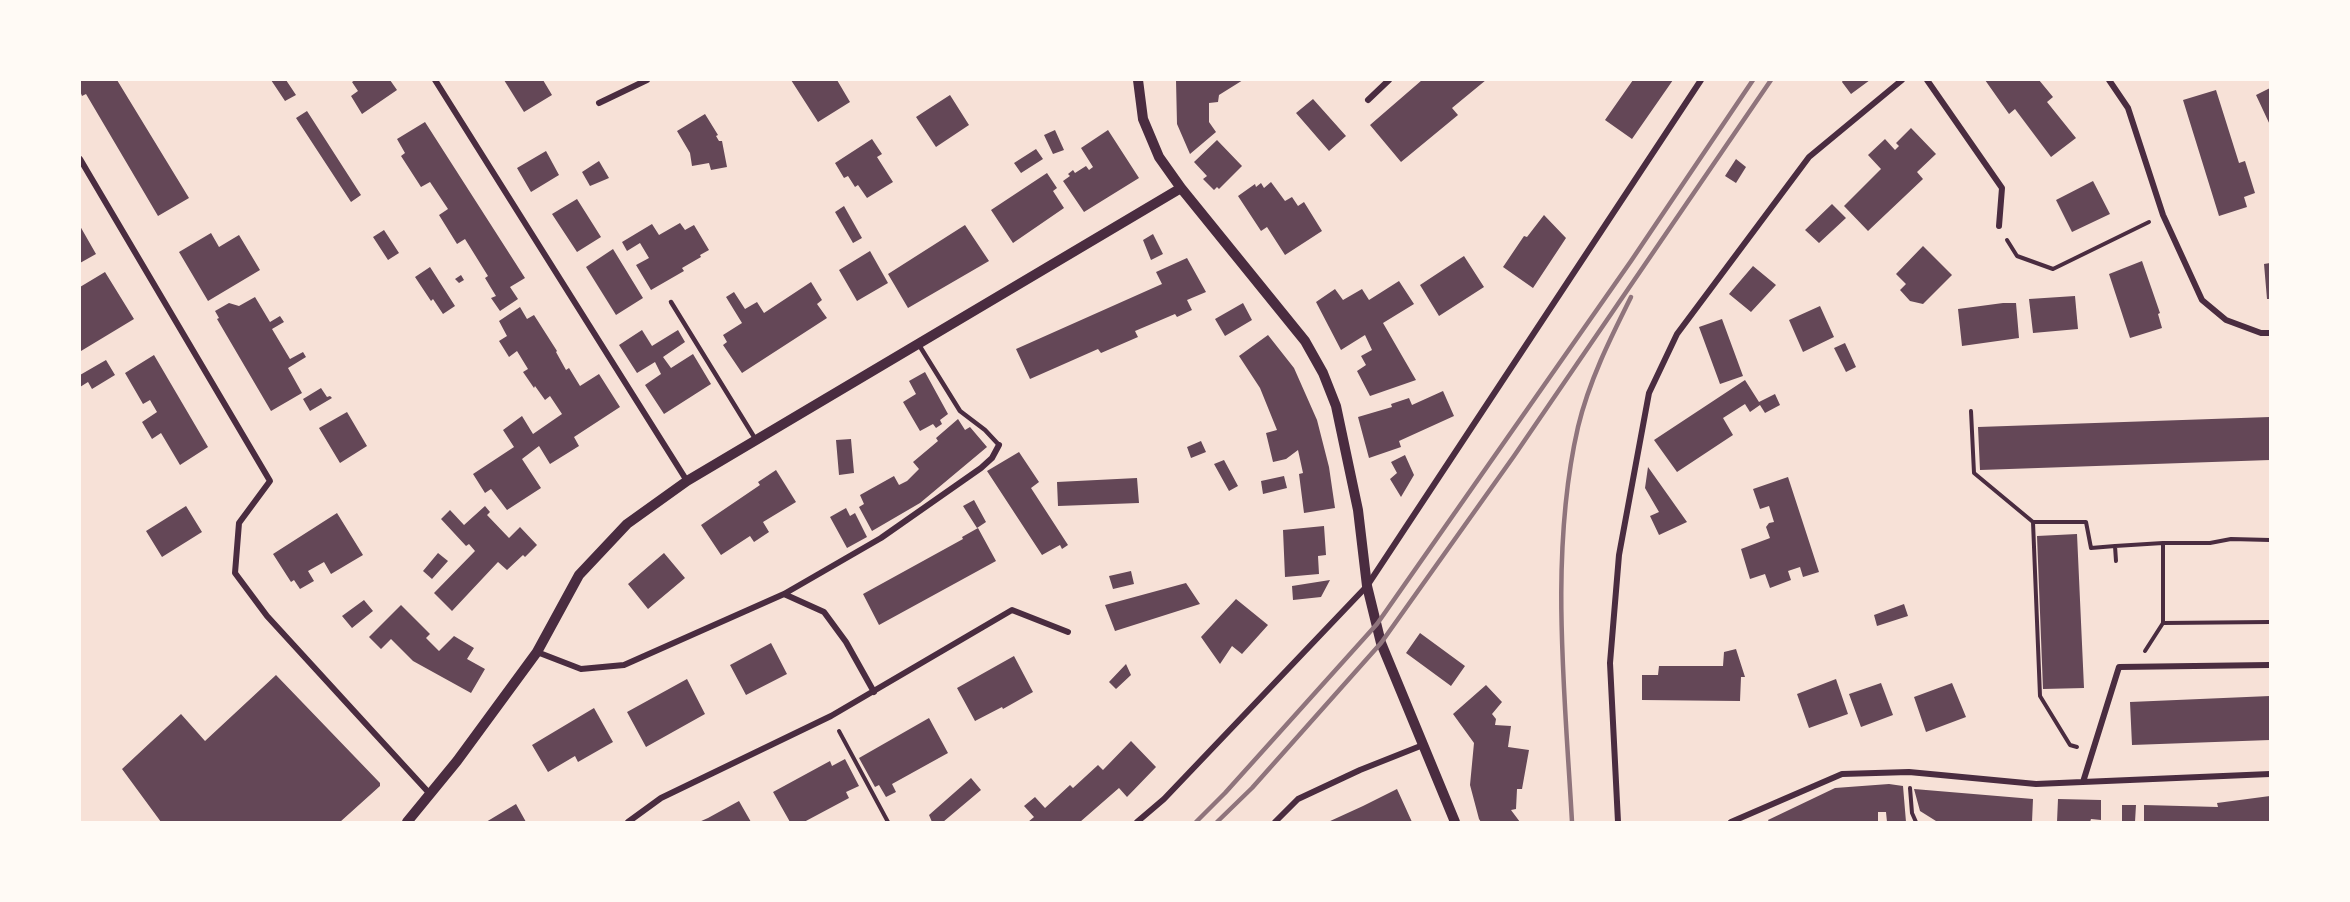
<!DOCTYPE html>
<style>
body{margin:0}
#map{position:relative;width:2350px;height:902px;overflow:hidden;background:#f7e1d7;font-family:"Nunito Sans",sans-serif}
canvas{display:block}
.frame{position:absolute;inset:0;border:81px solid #fffaf5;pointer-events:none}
</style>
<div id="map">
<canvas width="2350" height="902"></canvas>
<div class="frame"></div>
</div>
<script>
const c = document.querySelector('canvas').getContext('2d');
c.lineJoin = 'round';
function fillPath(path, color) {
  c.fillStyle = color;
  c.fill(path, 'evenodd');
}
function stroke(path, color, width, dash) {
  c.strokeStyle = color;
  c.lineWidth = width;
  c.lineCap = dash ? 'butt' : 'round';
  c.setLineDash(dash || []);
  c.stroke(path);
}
const building = new Path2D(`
 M80,80H117L189,198L158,216L86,94L82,96L80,91Z
 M271,80H286L296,95L285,101Z
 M355,80H390L397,90L362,114L351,96L358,91L352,82Z
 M504,80H543L552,95L524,112Z
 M791,80H837L850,102L818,122Z
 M1176,80H1243L1219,95L1218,102L1209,103V122L1216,132L1190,154L1177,124Z
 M1422,80H1486L1452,108L1458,115L1401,162L1370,125Z
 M1633,80H1673L1632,139L1605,120Z
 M1843,80H1870L1851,94L1842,82Z
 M1985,80H2039L2053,97L2047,102L2076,138L2051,157L2015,109L2009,114Z
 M2270,88V125L2256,95Z
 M2216,90L2239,163L2245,161L2255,193L2244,197L2247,207L2219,216L2183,100Z
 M950,95L969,125L936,147L916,117Z
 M1313,99L1346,136L1329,151L1296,113Z
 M307,111L361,195L351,202L296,118Z
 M705,114L718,135L716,136L719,141H722L727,167L711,170L709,163L692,166L690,153L677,131Z
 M425,122L525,278L510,287L518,299L500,311L491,298L496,296L485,278L488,276L465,239L457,244L439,215L448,209L430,182L421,187L401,156L405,153L397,139Z
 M1911,128L1936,154L1917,172L1923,179L1868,231L1844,206L1881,169L1868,155L1885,139L1895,150L1899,146L1896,143Z
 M1055,130L1064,150L1053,154L1044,135Z
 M1108,130L1139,178L1084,212L1063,181L1070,176L1068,174L1073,170L1075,173L1086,166L1089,170L1093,167L1081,148Z
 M872,139L882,154L877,157L893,182L867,198L858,185L855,187L848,176L844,178L835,163Z
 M1217,140L1242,166L1219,189L1217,187L1214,190L1203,179L1207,176L1194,162Z
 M1036,149L1043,159L1021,173L1014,163Z
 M546,151L559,175L531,192L517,168Z
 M1736,159L1746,167L1736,183L1725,176Z
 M599,161L609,178L590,186L582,172Z
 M1047,173L1057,188L1053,191L1064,208L1013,243L991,210Z
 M2093,181L2110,214L2072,232L2056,200Z
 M1271,182L1285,201L1292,197L1298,206L1304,202L1322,231L1285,255L1267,227L1261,231L1238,196L1255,184L1256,187L1261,183L1264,188Z
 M577,199L601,237L577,252L552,214Z
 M1832,204L1846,218L1819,243L1805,230Z
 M844,206L862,238L853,243L835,212Z
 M1544,215L1566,238L1533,288L1503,267L1524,236L1527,237Z
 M680,223L685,230L694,225L709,250L700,255L701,257L682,268L684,271L651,290L636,265L649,258L640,243L627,251L622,242L652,224L659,235Z
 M965,225L989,261L908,308L888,274Z
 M80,226L96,254L80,263Z
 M384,230L399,253L388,260L373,237Z
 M211,233L219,247L239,235L260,270L208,301L179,252Z
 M1153,234L1163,254L1151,260L1143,240Z
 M1923,246L1952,275L1923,304L1910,301L1900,290L1906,284L1896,274Z
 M613,249L643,298L616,315L586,267Z
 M870,251L888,283L857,301L839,270Z
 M1464,256L1484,287L1439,316L1420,285Z
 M1187,258L1206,292L1187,300L1192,310L1177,317L1175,314L1135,331L1138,337L1101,353L1098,349L1030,379L1016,349L1162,284L1156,272Z
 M2142,261L2160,313L2158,314L2162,328L2130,338L2109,274Z
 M2270,263V299H2267L2264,264Z
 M1753,266L1776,285L1751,312L1729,294Z
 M430,267L455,306L443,314L433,299L431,301L415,277Z
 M105,272L134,319L81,351L80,347V287Z
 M461,275L464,280L459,283L455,279Z
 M1399,281L1414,304L1383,323L1416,380L1370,396L1357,371L1366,365L1361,356L1372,350L1365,335L1341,350L1316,302L1335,289L1343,300L1362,289L1369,300Z
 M811,282L822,300L817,304L827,318L742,373L723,345L727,342L723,335L742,323L726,297L734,292L745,309L757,302L764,313Z
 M2075,296L2078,329L2033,333L2029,299Z
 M255,297L270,322L280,316L284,322L272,329L290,359L303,352L306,357L288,368L302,393L271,411L217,319L219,318L215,311L229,303L239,306Z
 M1243,303L1252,320L1225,336L1215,319Z
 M2003,303H2016L2019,338L1962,346L1958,309Z
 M1820,306L1834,337L1803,352L1789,320Z
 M520,307L527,319L534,315L557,351L556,352L566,370L569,368L580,386L599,374L620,407L574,437L579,446L550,464L539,446L522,459L541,488L507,510L491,489L485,493L473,474L514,447L503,430L522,416L533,434L562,414L550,396L545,400L535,386L534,388L523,372L528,369L517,351L509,357L499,341L507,336L499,321Z
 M1722,319L1743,376L1720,384L1699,327Z
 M642,330L652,346L678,330L685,342L663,357L671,368L693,354L711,384L664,414L645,385L661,374L655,362L637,373L619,345Z
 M1268,335L1294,368L1317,420L1329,467L1335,508L1304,513L1299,474L1303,473L1298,450L1286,459L1273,462L1266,433L1277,430L1260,388L1239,356Z
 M1845,343L1856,367L1846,372L1834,348Z
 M154,355L208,447L180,465L161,433L152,439L142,422L157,412L150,400L143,404L125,373Z
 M106,360L115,375L92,389L88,382L80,387V375Z
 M925,372L948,414L940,420L942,424L936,428L933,424L920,431L903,402L916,394L909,381Z
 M1745,380L1759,402L1775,394L1780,405L1765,413L1760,405L1750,412L1745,404L1723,418L1733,435L1677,472L1654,440Z
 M321,388L327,397L330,396L332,398L310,411L303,399Z
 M1443,391L1454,416L1399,441L1401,447L1369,458L1358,417L1392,407L1391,404L1409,398L1412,405Z
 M347,412L367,446L340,463L319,428Z
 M2270,417V460L1980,470L1978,427Z
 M958,419L965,430L970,427L987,447L920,503L872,531L859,507L864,504L860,495L894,476L899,485L907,481L919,469L913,462L938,441L936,438Z
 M851,439L854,473L839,475L836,440Z
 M1201,441L1206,452L1191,458L1187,447Z
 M1019,452L1039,482L1031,488L1068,545L1062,549L1060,545L1042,555L987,471Z
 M1405,455L1414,475L1401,497L1390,479L1397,473L1391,462Z
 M1224,460L1238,486L1229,491L1214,464Z
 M1648,467L1687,522L1659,535L1650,516L1659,512L1645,488Z
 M776,470L796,502L763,522L769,532L754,542L750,536L721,555L701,525L760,485L758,482Z
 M1284,476L1287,488L1263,494L1261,481Z
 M1788,477L1819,572L1803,577L1800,567L1788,571L1791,580L1770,588L1765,574L1750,579L1741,549L1770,538L1766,527L1769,523L1774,522L1769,506L1760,509L1753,489Z
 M1137,478L1139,503L1058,506L1057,482Z
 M974,500L986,522L977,528L963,506Z
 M186,506L202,532L162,557L146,531Z
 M485,506L490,512L487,515L509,538L520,527L537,545L525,557L523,555L507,570L498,562L452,611L434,593L475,551L469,544L466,546L441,519L450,510L464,525Z
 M846,508L850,516L855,513L867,537L847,548L830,517Z
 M337,513L363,555L331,574L324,562L308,571L314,581L300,589L294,580L291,582L273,554Z
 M1324,526L1326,555L1318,556L1319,574L1285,577L1283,530Z
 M978,528L996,561L879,625L863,594L963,539L962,537Z
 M2077,534L2084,688L2043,689L2037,536Z
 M438,553L448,561L432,579L423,571Z
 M664,553L685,578L648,609L628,584Z
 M1131,571L1134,584L1113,589L1109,576Z
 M1330,580L1321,597L1293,600L1292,586Z
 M1186,583L1200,604L1115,631L1105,605Z
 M1236,599L1268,625L1242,654L1232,646L1220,664L1201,637Z
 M364,600L373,611L352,628L342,616Z
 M1904,604L1908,616L1877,626L1874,615Z
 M401,605L430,634L426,638L439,651L454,636L474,648L467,659L485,669L471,693L413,661L391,639L381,649L369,637Z
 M1420,633L1465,666L1451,686L1406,653Z
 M771,643L787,674L746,695L730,665Z
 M1736,649L1745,677H1741L1740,701L1642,700V675H1658L1659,666H1723L1724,652Z
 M1014,656L1033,692L1003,709L1002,707L975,721L957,688Z
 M1126,664L1131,675L1116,689L1109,682Z
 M276,675L380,783V786L340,822H161L122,769L181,714L205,741Z
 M687,679L705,714L646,747L627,712Z
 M1836,679L1848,714L1809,728L1797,694Z
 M1881,683L1893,715L1861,727L1849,694Z
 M1952,683L1966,717L1926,732L1914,697Z
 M1486,685L1502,702L1492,714L1496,719L1495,725L1511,726L1508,747L1529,750L1522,789H1517L1516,809L1511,810L1520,822H1481L1479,819L1470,785L1474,743L1453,714Z
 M2270,696V740L2132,745L2130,702Z
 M594,708L613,742L578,762L575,756L548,772L532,745Z
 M929,718L948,753L892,784L896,792L886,797L879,785L875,787L859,758Z
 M1131,741L1156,767L1127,797L1119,788L1080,822H1028L1034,817L1024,806L1035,797L1045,808L1070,785L1073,788L1098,765L1103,770Z
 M845,759L859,786L846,792L849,798L804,822H790L773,792L830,761L832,766Z
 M971,778L981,790L943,822H932L929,815Z
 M1889,784L1903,786L1906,822H1887L1886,812H1878V822H1769L1768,820L1835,788Z
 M1397,789L1412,822H1328L1363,806Z
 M1914,789L2033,799L2032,822L1936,821L1920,811Z
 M2270,796V822H2144V805L2218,807L2217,803Z
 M2058,799L2101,800V820L2091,819L2090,822H2057Z
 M739,801L751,822H699L708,818Z
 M516,804L526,822H486Z
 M2122,805H2136L2135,822H2122Z`);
const path = new Path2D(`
 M2007,240L2017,256L2053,269L2149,222
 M1971,411L1974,473L2033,522L2040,696L2070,745L2077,747
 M2033,522H2086L2091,548L2115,546
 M2163,543H2210L2231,539L2270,540
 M2116,561L2115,546L2163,543V623
 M2145,651L2163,623L2270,622
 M839,731L888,822
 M1910,788L1912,813L1916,822`);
const service = new Path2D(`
 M671,302L756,440
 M919,345L960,411L985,430L999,445`);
const minor = new Path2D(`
 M435,80L687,481
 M1927,80L2002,188L1999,226
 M2109,80L2128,108L2163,215L2202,300L2226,320L2261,333H2270
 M1368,100L1389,80
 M599,103L647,80
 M80,159L270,481L239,523L235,573L267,616L430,794
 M784,594L881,538L981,468L992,458L999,445
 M537,652L581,669L624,665L784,594L824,612L846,642L874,692
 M2083,782L2119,667L2270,665
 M628,822L661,798L831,716L1012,610L1068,632
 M1137,822L1164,799L1367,586L1701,80
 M1275,822L1298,799L1360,770L1423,745
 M1618,822L1610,663L1619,555L1649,393L1677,334L1809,157L1902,80
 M1731,822L1842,774L1909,772L2036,784L2270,774`);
const tertiary = new Path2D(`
 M1138,80L1143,119L1159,157L1181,188L1305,341L1323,373L1336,406L1358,510L1367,586L1381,643L1455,822
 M407,822L457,761L537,652L579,575L627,524L687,481L1181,188`);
const rail = new Path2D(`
 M1196,822L1225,793L1377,624L1631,261L1753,80
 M1217,822L1252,788L1381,643L1514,456L1771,80
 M1572,822C1565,695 1549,553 1578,427C1589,381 1610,339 1631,297`);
fillPath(building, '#644757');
stroke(path, '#4a2c40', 4);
stroke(service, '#4a2c40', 4.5);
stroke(minor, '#4a2c40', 6);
stroke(tertiary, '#4a2c40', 10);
stroke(rail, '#8f747c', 4.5);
</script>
